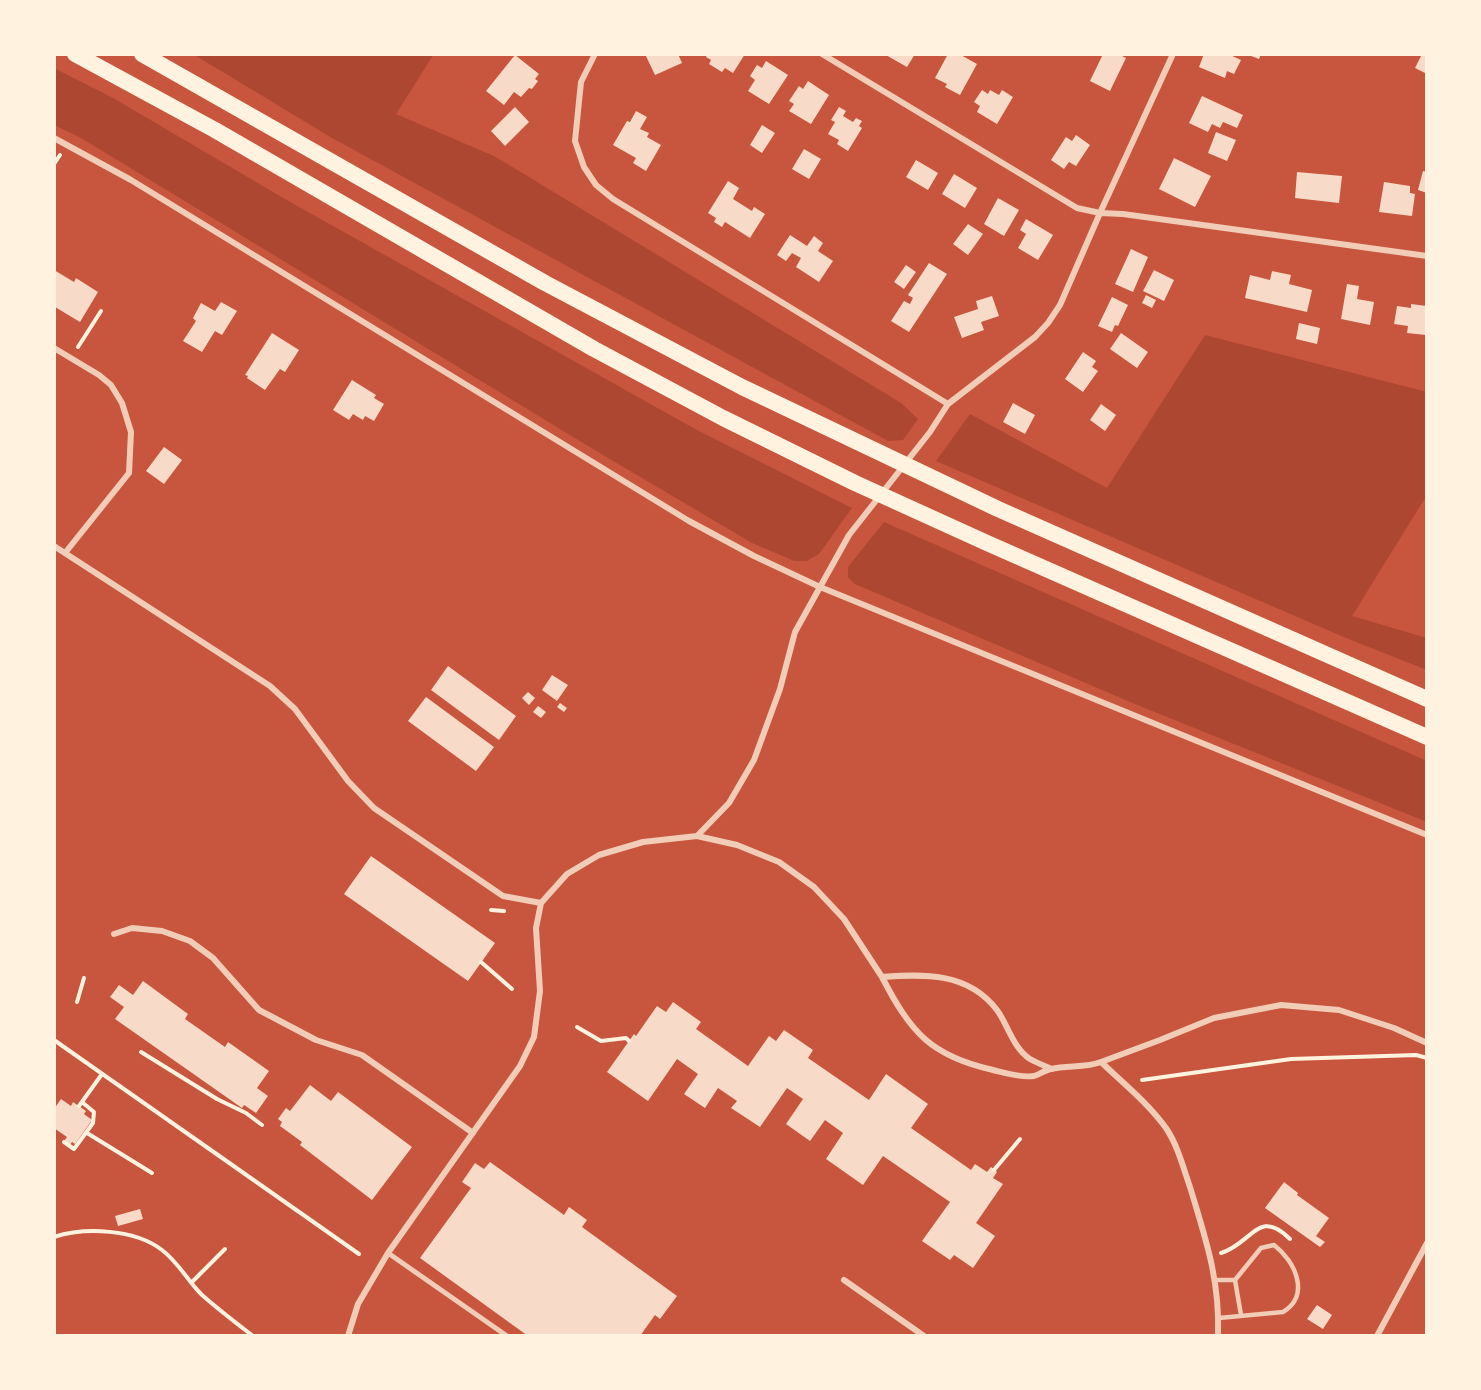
<!DOCTYPE html>
<style>
body{margin:0}
#map{position:relative;width:1481px;height:1390px;overflow:hidden;background:#c8553d;font-family:Quicksand,sans-serif}
canvas{display:block}
.frame{position:absolute;inset:0;border:56px solid #fff3e0;pointer-events:none}
</style>
<div id="map">
<canvas width="1481" height="1390"></canvas>
<div class="frame"></div>
</div>
<script>
const c = document.querySelector('canvas').getContext('2d');
c.lineJoin = 'round';
function fillPath(path, color) {
  c.fillStyle = color;
  c.fill(path, 'evenodd');
}
function stroke(path, color, width, dash) {
  c.strokeStyle = color;
  c.lineWidth = width;
  c.lineCap = dash ? 'butt' : 'round';
  c.setLineDash(dash || []);
  c.stroke(path);
}
const green = new Path2D(`
 M193,54H434L396,114L496,157L901,403L918,419L903,440L888,441L332,138Z
 M54,68L113,98L285,199L695,429L852,508L819,554L807,561H794L752,543L598,452L81,138L54,125Z
 M1205,335L1427,392V495L1352,616L1427,638V670L1346,638L936,461L970,414L1107,488Z
 M884,522L1427,761V822L1130,702L855,584L848,577V567Z`);
const building = new Path2D(`
 M645,54H678L682,63L655,75Z
 M707,54H745L733,73L725,68L722,72L709,64L711,60L706,57Z
 M884,54H915L907,67Z
 M948,54H959L977,64L960,95L945,87L947,84L935,78Z
 M1103,54L1110,56L1112,54H1118L1126,58L1110,91L1090,81Z
 M1204,54H1228L1241,60L1234,74L1227,71L1225,78L1199,67Z
 M1246,54H1261L1259,59Z
 M1422,54H1427V74L1415,68Z
 M515,55L539,74L535,79L538,81L532,89L529,88L521,97L514,92L504,105L486,91Z
 M766,61L788,75L769,104L748,91L755,80L750,76L757,65L762,68Z
 M808,81L829,95L811,124L789,111L794,104L789,101L799,86L803,89Z
 M982,90L988,94L990,90L999,95L1002,90L1013,97L997,124L977,112L980,106L974,102Z
 M1202,96L1243,115L1237,128L1223,122L1220,128L1212,124L1208,132L1189,123Z
 M515,107L529,122L505,146L491,131Z
 M839,107L846,111L843,116L853,122L856,118L862,121L859,126L862,128L848,151L837,144L839,140L828,134L835,122L831,120Z
 M636,111L647,117L640,129L649,133L647,137L661,145L646,171L633,163L636,158L613,145L627,121L630,122Z
 M762,125L775,133L762,153L750,145Z
 M1216,132L1236,140L1227,161L1208,153Z
 M1076,135L1090,145L1076,166L1069,162L1064,169L1051,160L1066,137L1072,141Z
 M804,149L821,159L809,179L792,169Z
 M1174,158L1211,176L1195,207L1159,189Z
 M916,160L938,173L928,190L906,177Z
 M1423,171L1427,172V193L1418,190Z
 M1297,172L1342,176L1339,203L1295,198Z
 M954,174L977,188L965,208L942,194Z
 M728,181L739,188L733,199L752,211L754,207L765,214L750,238L725,222L722,227L714,222L716,218L708,213Z
 M1384,182L1410,186V193L1415,194L1412,216L1379,212Z
 M998,198L1019,210L1004,236L984,224Z
 M1026,219L1053,235L1038,260L1018,248L1026,234L1020,230Z
 M968,224L983,234L968,255L953,244Z
 M790,235L807,246L814,236L823,243L818,251L833,261L819,282L796,267L801,258L792,253L786,261L777,255Z
 M1131,249L1148,257L1133,292L1115,284Z
 M929,263L947,274L909,332L891,321L904,301L910,304L913,298L908,295Z
 M906,265L916,272L904,289L894,282Z
 M54,270L74,282L76,278L98,292L80,322L55,307Z
 M1154,270L1174,280L1164,301L1143,291Z
 M1272,271L1291,275L1289,284L1312,290L1307,312L1245,298L1250,275L1270,280Z
 M1347,284L1359,286L1357,299L1374,302L1370,325L1341,319Z
 M1146,295L1156,300L1152,308L1142,303Z
 M992,296L999,316L981,322L984,330L962,338L954,317L978,309L976,301Z
 M1112,297L1128,305L1118,326L1115,325L1112,332L1098,326Z
 M221,302L237,311L222,335L215,331L202,352L183,341L196,321L193,318L201,303L215,311Z
 M1411,304L1427,306L1426,335L1407,333L1408,326L1394,324L1397,306L1411,308Z
 M1299,323L1320,328L1317,344L1296,339Z
 M272,333L299,350L285,372L280,369L265,390L247,378L248,376L245,375Z
 M1121,333L1148,352L1137,368L1110,349Z
 M1083,352L1096,361L1092,367L1098,371L1083,392L1065,379Z
 M352,380L376,395L374,398L384,404L374,421L365,416L363,420L353,414L349,420L333,410Z
 M1013,403L1035,415L1025,434L1003,422Z
 M1101,404L1116,415L1105,431L1090,420Z
 M164,447L182,460L164,484L146,471Z
 M448,666L516,716L499,740L431,690Z
 M552,675L568,685L557,701L542,690Z
 M528,692L535,698L529,705L522,698Z
 M426,697L494,747L476,771L408,721Z
 M560,703L567,708L564,712L557,707Z
 M538,706L546,712L541,718L533,712Z
 M371,856L495,943L468,981L344,894Z
 M143,981L188,1014L185,1019L225,1047L228,1042L269,1071L257,1088L268,1096L256,1113L244,1105L242,1108L115,1019L124,1007L110,997L119,985L133,995Z
 M673,1002L701,1022L696,1029L748,1066L769,1036L776,1041L784,1030L813,1050L808,1058L869,1100L886,1074L928,1104L911,1128L971,1170L975,1164L987,1172L991,1167L997,1172L993,1178L1003,1184L976,1223L995,1236L973,1268L954,1255L950,1260L922,1241L950,1202L883,1156L863,1185L826,1159L843,1133L825,1120L810,1141L786,1124L803,1099L787,1088L760,1127L731,1108L737,1101L718,1088L705,1108L684,1094L698,1074L677,1059L648,1101L607,1072L634,1034L636,1036L657,1006L666,1012Z
 M310,1085L331,1101L338,1092L412,1147L372,1200L300,1145L302,1142L280,1126L282,1122L278,1119L286,1108L290,1111Z
 M61,1099L71,1106L73,1102L86,1111L84,1114L92,1120L75,1144L72,1142L70,1145L64,1141L67,1137L54,1128V1109Z
 M490,1162L564,1215L569,1207L587,1220L582,1227L677,1296L660,1319L655,1315L640,1336H528L420,1258L471,1188L462,1182L475,1163L484,1169Z
 M1284,1182L1298,1193L1297,1195L1329,1218L1316,1236L1325,1242L1320,1247L1265,1208Z
 M140,1209L143,1219L118,1226L115,1216Z
 M1317,1305L1332,1315L1323,1329L1307,1319Z`);
const path = new Path2D(`
 M54,164L60,155
 M78,347L101,311
 M491,910L504,911
 M481,962L512,989
 M77,1002L84,978
 M577,1027L601,1041L626,1038L629,1041
 M54,1040L359,1254
 M141,1052L217,1099L246,1113L262,1125
 M1142,1080L1291,1059L1416,1055L1427,1058
 M79,1106L102,1074
 M87,1133L152,1173
 M64,1142L74,1149L93,1123L94,1112L82,1102
 M994,1170L1020,1139
 M54,1237C85,1227 135,1229 162,1250C178,1262 188,1281 202,1295C218,1309 236,1323 253,1336
 M1221,1253C1252,1244 1258,1207 1290,1239
 M192,1282L225,1249`);
const service = new Path2D(`
 M1215,1280H1235L1261,1248L1274,1245C1295,1261 1311,1295 1283,1312L1219,1318
 M1235,1280L1241,1315`);
const pedestrian = new Path2D(`
 M388,1253L507,1336`);
const minor = new Path2D(`
 M595,54L581,82L575,141L584,167L596,185L613,199L948,404
 M822,54L1077,208L1100,213L1123,214L1427,256
 M54,138L131,180L689,521L754,556L820,587L1427,835
 M54,348L99,375L111,385L122,403L131,432L129,473L65,553
 M54,546L270,686L295,709L348,781L374,808L503,896L541,903L567,874L599,855L643,842L697,836L737,845L779,862L814,887L844,919L882,977C924,974 968,972 997,1010C1008,1025 1013,1048 1030,1059C1037,1063 1045,1066 1052,1069
 M697,836L729,803L754,760L780,689L795,632L849,535L930,432L948,404L1035,337L1048,323L1060,305L1100,213L1173,54
 M114,934L132,928L162,931L190,941L213,958L259,1010L316,1040L362,1055L473,1133
 M882,977C911,1033 931,1056 993,1070C1005,1073 1022,1078 1034,1076C1040,1074 1045,1070 1051,1069C1067,1065 1086,1068 1101,1062C1123,1083 1148,1103 1166,1128C1178,1146 1183,1167 1190,1187C1206,1240 1220,1280 1218,1336
 M1101,1062L1160,1040L1214,1018L1281,1005L1339,1010L1394,1028L1427,1043
 M844,1280L924,1336
 M348,1336L358,1304L388,1253L520,1066L534,1037L540,991L536,928L541,903
 M1377,1336L1427,1243`);
const motorway = new Path2D(`
 M75,54L215,130L594,349L723,418L855,483L987,543L1427,737
 M142,54L545,283L742,387L998,509L1427,699`);
fillPath(green, '#ae4732');
fillPath(building, '#f7dbc8');
stroke(path, '#fff3e0', 4);
stroke(service, '#f1ccb7', 4.5);
stroke(pedestrian, '#f1ccb7', 5);
stroke(minor, '#f1ccb7', 6);
stroke(motorway, '#fff3e0', 16);
</script>
